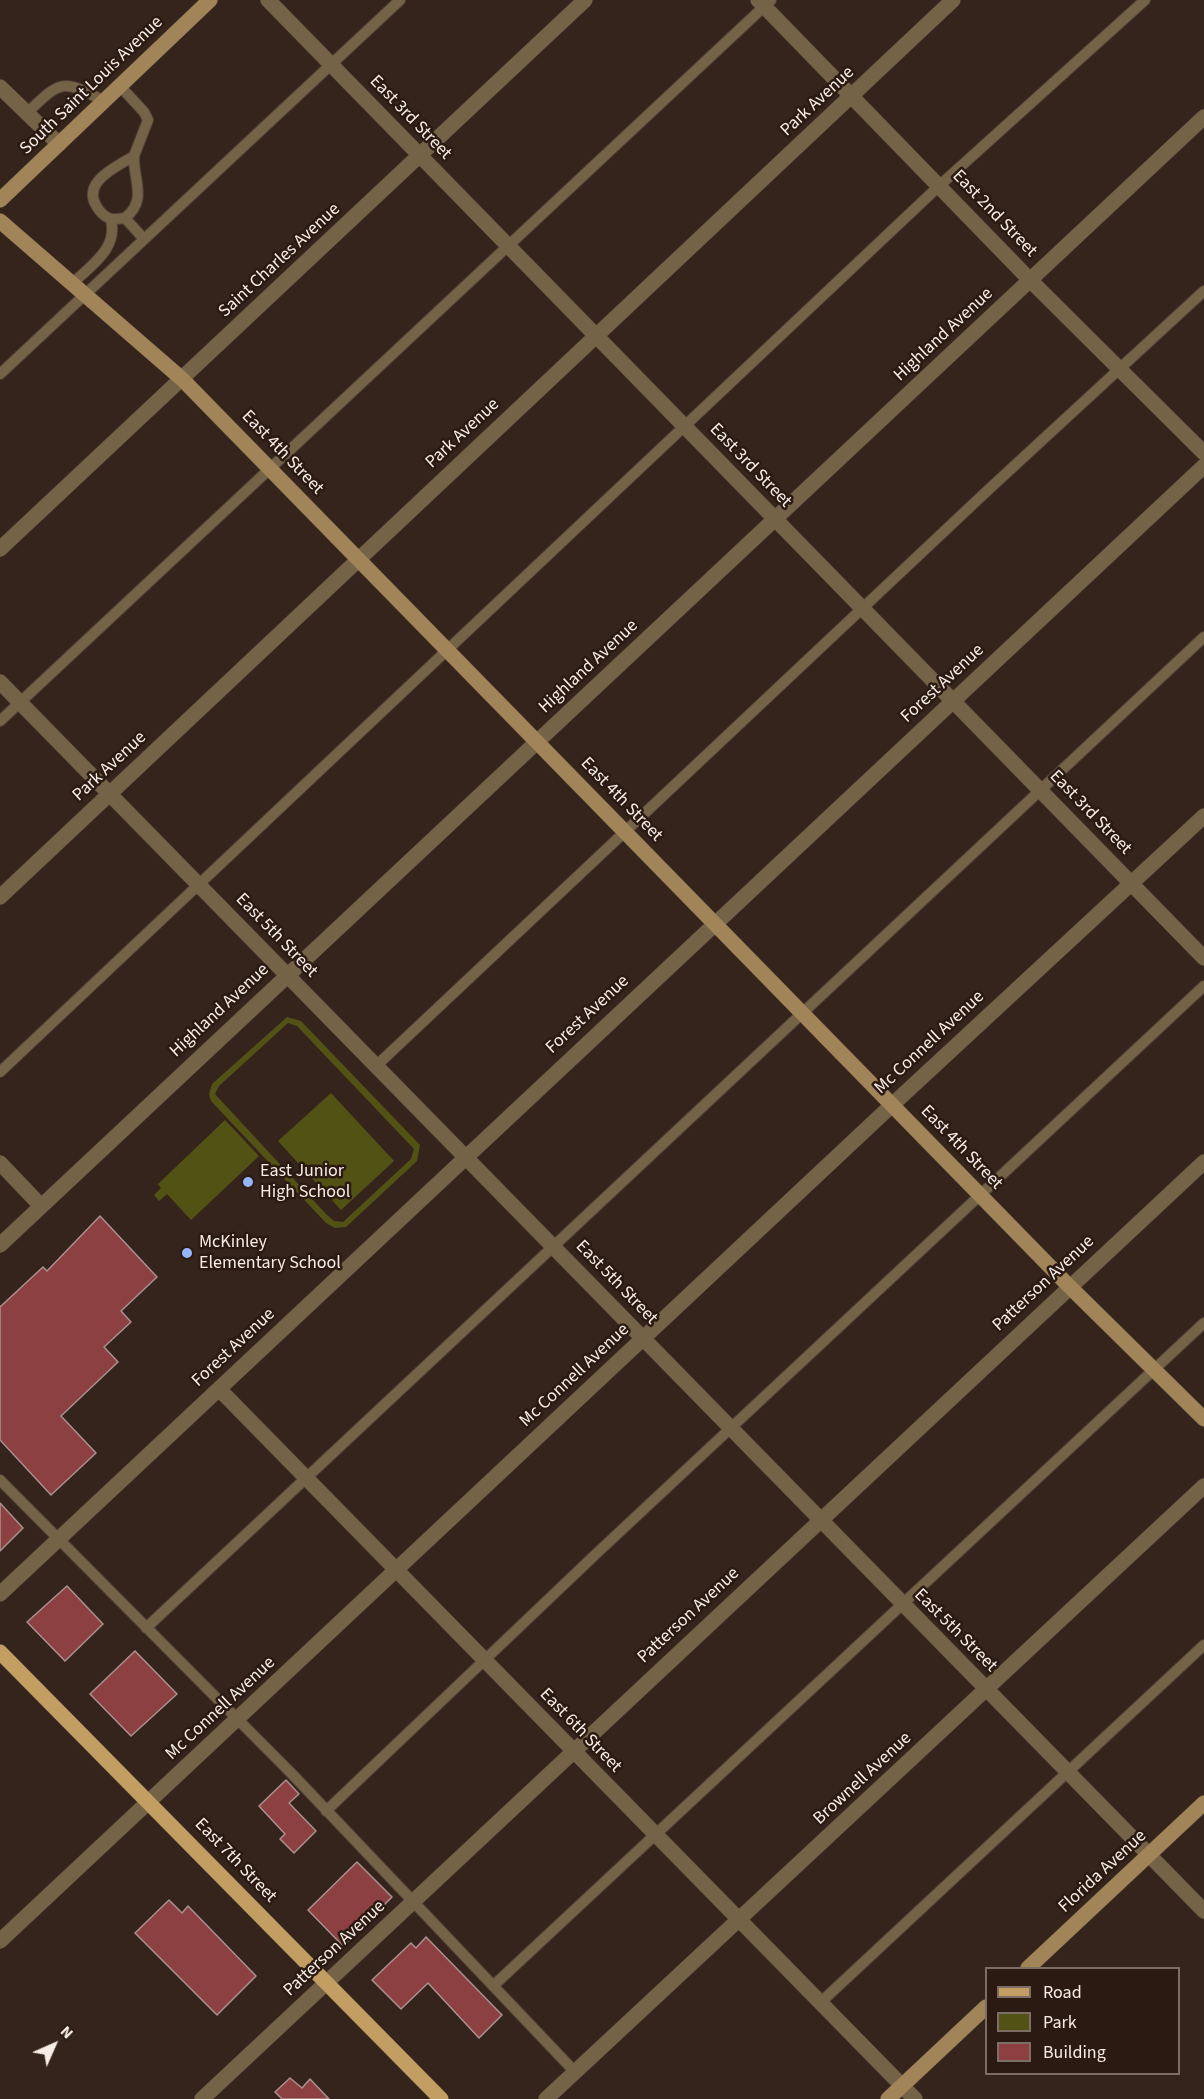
<!DOCTYPE html>
<style>
body{margin:0}
#map{position:relative;width:1204px;height:2099px;overflow:hidden;background:#35241b;font-family:"Source Sans 3",sans-serif}
canvas{display:block}
.legend{position:absolute;left:985px;top:1967px;width:195px;height:108px;box-sizing:border-box;background:#2a1a12;border:2px solid #7c6e67;margin:0;padding:8px 10px;list-style:none;font-size:18px;color:#f7ece6}
.legend li{display:flex;align-items:center;gap:12px;height:30px}
.legend b{width:30px;border:2px solid #7c6e67}
.north{position:absolute;left:24px;top:2015px;width:60px;height:60px;-webkit-text-stroke:4px #2a1a12;paint-order:stroke;rotate:45deg;font-size:16px;font-weight:700;line-height:24px;text-align:center;color:#f7ece6}
.north::after{content:'';display:block;margin:auto;width:21px;height:27px;background:#f7ece6;clip-path:polygon(50% 0,100% 100%,50% 72%,0 100%)}
</style>
<div id="map">
<canvas width="1204" height="2099"></canvas>
<ul class="legend">
<li><b style="height:8px;background:#c29e62"></b>Road</li>
<li><b style="height:16px;background:#535215"></b>Park</li>
<li><b style="height:16px;background:#8d4042"></b>Building</li>
</ul>
<div class="north">N</div>
</div>
<script>
const c = document.querySelector('canvas').getContext('2d');
c.lineJoin = 'round';
function fillPath(path, color) {
  c.fillStyle = color;
  c.fill(path, 'evenodd');
}
function stroke(path, color, width, dash) {
  c.strokeStyle = color;
  c.lineWidth = width;
  c.lineCap = dash ? 'butt' : 'round';
  c.setLineDash(dash || []);
  c.stroke(path);
}
function label(font, color, halo, rows, align = 'center') {
  c.font = font + ' "Source Sans 3",sans-serif';
  c.lineWidth = 5;
  c.setLineDash([]);
  c.textBaseline = 'middle';
  c.strokeStyle = halo;
  c.fillStyle = color;
  for (const [text, x, y, turn = 0] of rows) {
    c.save();
    c.translate(x, y);
    c.rotate((+turn || 0) * Math.PI / 180);
    c.textAlign = isNaN(turn) ? turn : align;
    if (halo) c.strokeText(text, 0, 0);
    c.fillText(text, 0, 0);
    c.restore();
  }
}
const green = new Path2D(`
 M287,1017L301,1021L420,1145L417,1161L346,1227L335,1228L326,1223L211,1101L209,1094L212,1084ZM288,1023L297,1026L414,1149L411,1159L343,1222L334,1221L326,1214L215,1094L219,1086Z
 M331,1093L394,1161L341,1210L278,1141Z
 M225,1120L259,1156L191,1220L167,1194L159,1201L154,1195L161,1188L158,1184Z`);
const building = new Path2D(`
 M100,1216L157,1277L121,1311L131,1322L104,1347L118,1362L61,1416L96,1453L51,1495L0,1440V1307L43,1267L47,1271Z
 M0,1503L23,1528L0,1551Z
 M67,1586L103,1624L65,1661L27,1622Z
 M135,1651L177,1694L131,1736L90,1694Z
 M286,1780L299,1794L289,1803L316,1831L294,1853L280,1839L285,1834L259,1806Z
 M357,1862L392,1897L343,1946L308,1910Z
 M169,1900L182,1913L188,1906L256,1976L217,2015L135,1933Z
 M426,1937L502,2015L479,2038L428,1983L401,2009L372,1980L411,1943L416,1948Z
 M290,2078L302,2088L310,2079L329,2099H282L275,2092Z`);
const lane = new Path2D(`
 M120,86L144,112L148,120L134,156
 M27,113C61,80 62,79 104,101
 M134,156C133,180 148,200 125,218C113,220 107,220 99,210C78,183 116,167 134,156Z
 M125,218L144,239
 M72,284C91,265 118,249 111,220
 M0,374L400,0
 M0,721L771,0
 M376,1066L987,491L1204,291
 M0,1072L939,186L1145,0
 M0,1480L293,1775L575,2072
 M146,1628L1204,637
 M326,1811L597,1553L1204,986
 M493,1986L1204,1323
 M820,2003L1204,1645`);
const street = new Path2D(`
 M268,0L1204,958
 M758,0L1031,281L1204,453
 M0,87L59,144
 M0,549L585,0
 M0,682L1204,1911
 M0,897L953,0
 M0,1163L41,1206
 M0,1245L1204,117
 M219,1389L915,2099
 M0,1594L1204,466
 M0,1941L892,1105L1204,816
 M202,2099L1204,1162
 M546,2099L1204,1486`);
const secondary = new Path2D(`
 M0,200L210,0
 M0,221L182,379L1069,1286L1204,1419
 M1028,1968L1204,1803
 M888,2099L986,2007`);
const primary = new Path2D(`
 M0,1652L441,2099`);
const markers = [
 [248,1182,6,"#95b6fd"],
 [187,1253,6,"#95b6fd"]
];
const streetNames = [
 ["South Saint Louis Avenue",92,86,-44],
 ["Park Avenue",818,102,-43],
 ["East 3rd Street",410,118,46],
 ["East 2nd Street",994,214,46],
 ["Saint Charles Avenue",280,261,-43],
 ["Highland Avenue",944,335,-43],
 ["Park Avenue",463,434,-43],
 ["East 4th Street",282,453,46],
 ["East 3rd Street",750,466,46],
 ["Highland Avenue",589,667,-43],
 ["Forest Avenue",943,684,-43],
 ["Park Avenue",110,767,-43],
 ["East 4th Street",621,800,46],
 ["East 3rd Street",1090,813,46],
 ["East 5th Street",276,936,46],
 ["Highland Avenue",220,1011,-43],
 ["Forest Avenue",588,1015,-43],
 ["Mc Connell Avenue",930,1043,-43],
 ["East 4th Street",961,1148,46],
 ["East 5th Street",616,1283,46],
 ["Patterson Avenue",1044,1284,-43],
 ["Forest Avenue",234,1348,-43],
 ["Mc Connell Avenue",575,1376,-43],
 ["Patterson Avenue",689,1616,-43],
 ["East 5th Street",955,1631,45],
 ["Mc Connell Avenue",221,1709,-43],
 ["East 6th Street",580,1731,46],
 ["Brownell Avenue",863,1779,-43],
 ["East 7th Street",235,1861,46],
 ["Florida Avenue",1103,1872,-43],
 ["Patterson Avenue",335,1949,-43]
];
const poiNames = [
 ["East Junior",260,1172],
 ["High School",260,1193],
 ["McKinley",199,1243],
 ["Elementary School",199,1264]
];
fillPath(green, '#535215');
fillPath(building, '#8d4042');
stroke(building, '#aa9190', 1.5);
stroke(lane, '#504037', 12);
stroke(street, '#504037', 16);
stroke(secondary, '#504037', 16);
stroke(primary, '#504037', 16);
stroke(lane, '#756348', 10);
stroke(street, '#756348', 15);
stroke(secondary, '#a18457', 15);
stroke(primary, '#c29e62', 15);
for (const [x, y, r, color] of markers) {
  const dot = new Path2D();
  dot.arc(x, y, r, 0, 2 * Math.PI);
  c.fillStyle = color;
  c.fill(dot);
  stroke(dot, '#2a1a12', 2);
}
label('18px', '#f7ece6', '#2a1a12', streetNames);
label('18px', '#f7ece6', '#2a1a12', poiNames, 'left');
</script>
